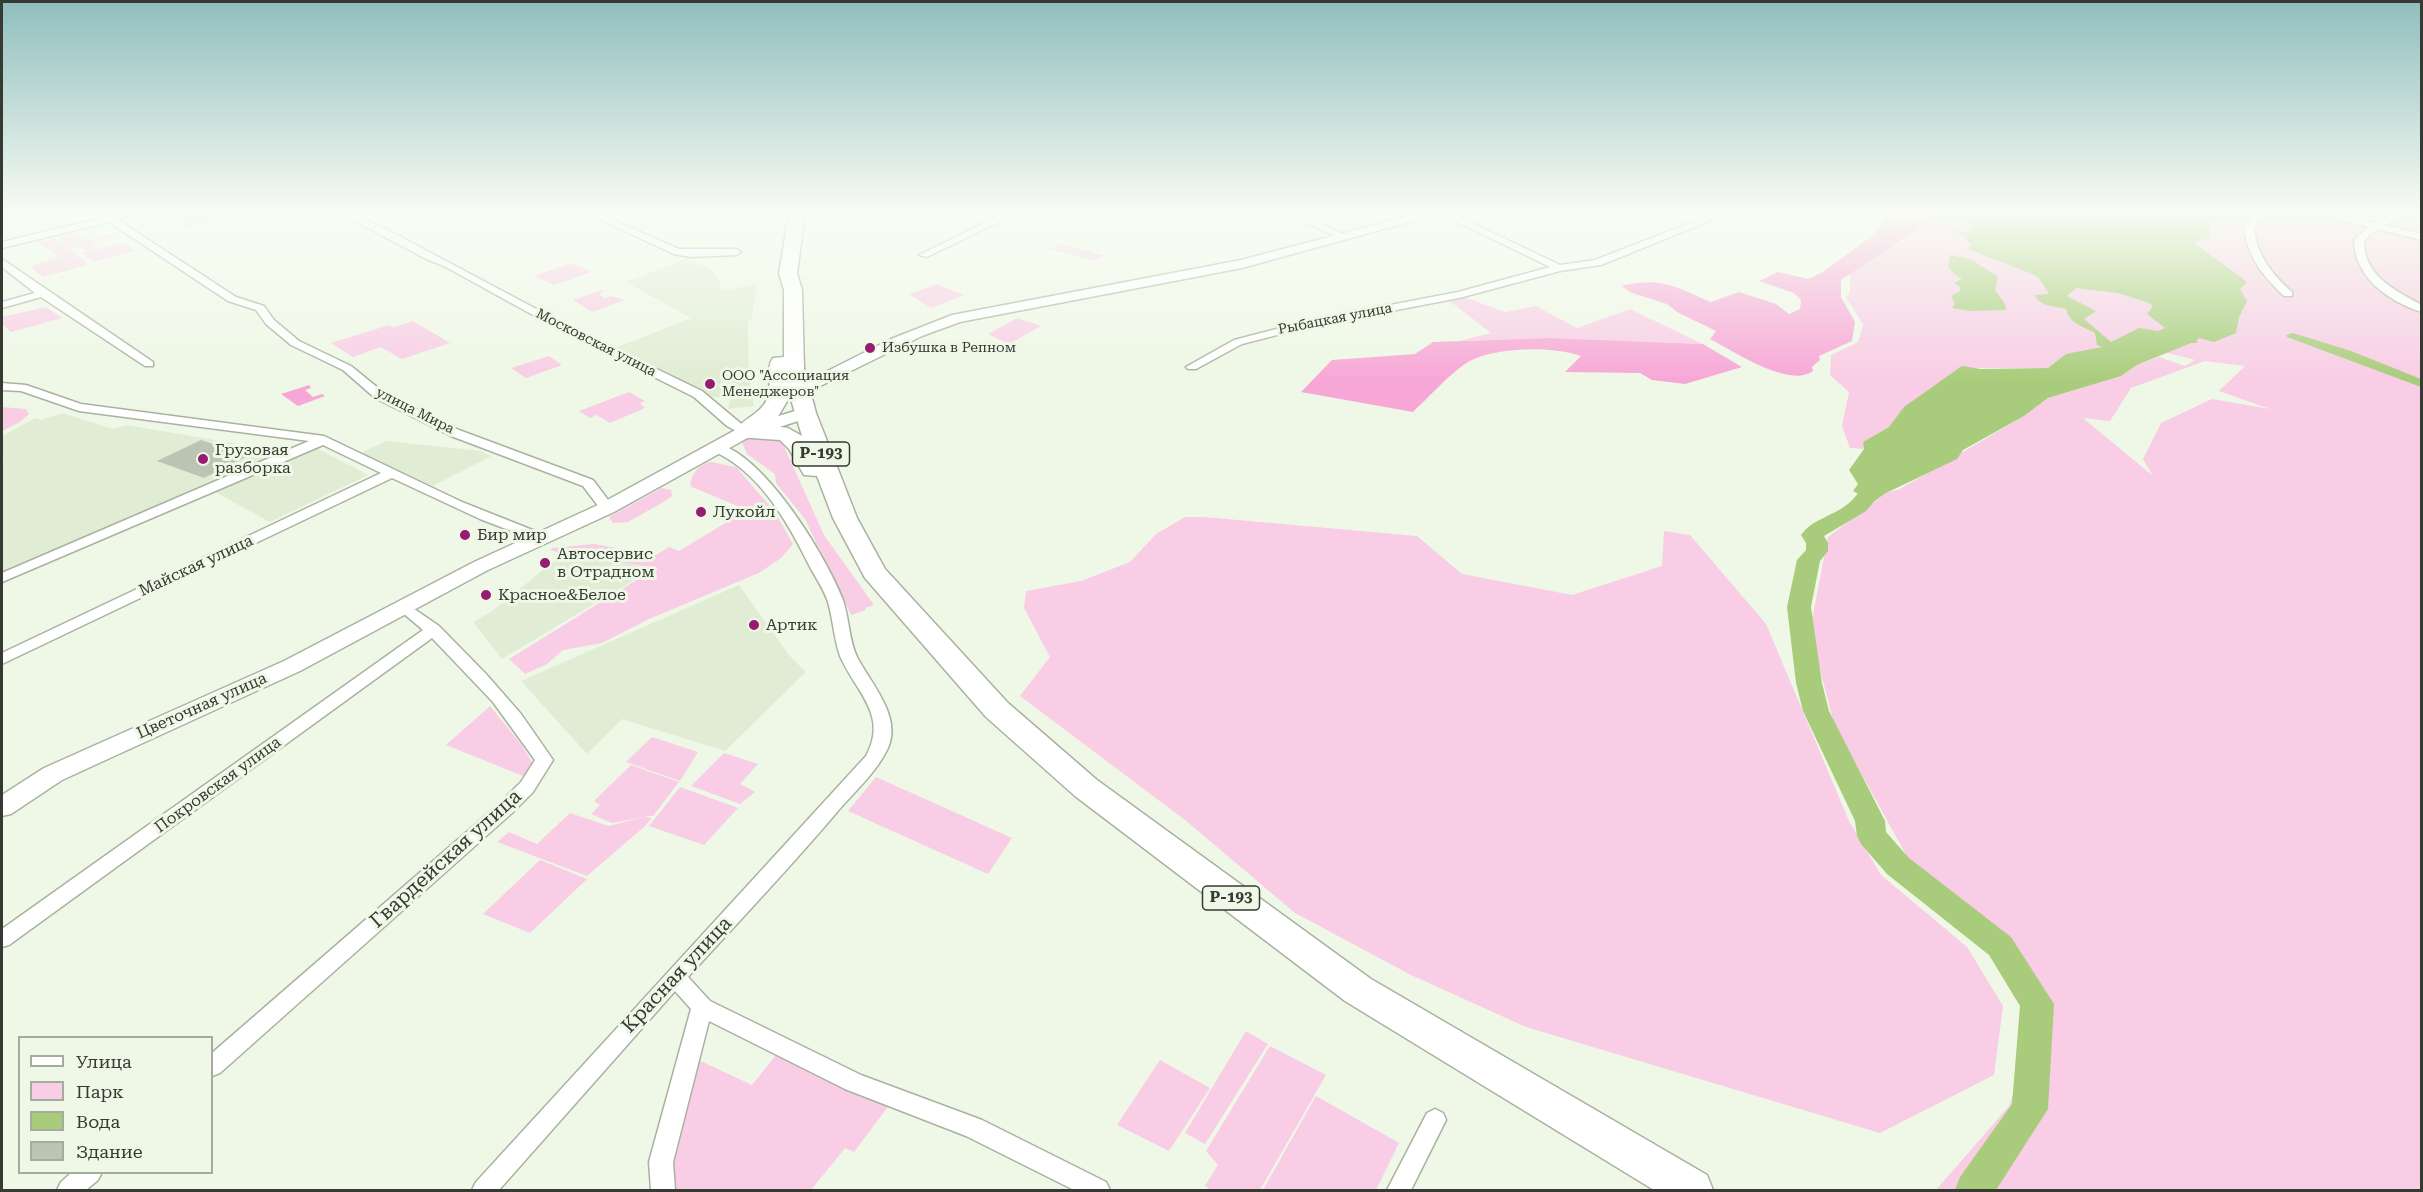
<!DOCTYPE html>
<meta charset="utf-8">
<style>
body{margin:0}
#map{position:relative;width:2423px;height:1192px;overflow:hidden;background:#eff8e6;font-family:"Roboto Serif",serif}
canvas{display:block}
.frame{position:absolute;inset:0;border:3px solid #373a33;pointer-events:none}
.legend{position:absolute;left:18px;top:1036px;width:195px;height:138px;box-sizing:border-box;background:#eff8e6;border:2px solid #a5ac9e;margin:0;padding:8px 10px;list-style:none;font-size:18px;color:#373a33}
.legend li{display:flex;align-items:center;gap:12px;height:30px}
.legend b{width:30px;border:2px solid #a5ac9e}
</style>
<div id="map">
<canvas width="2423" height="1192"></canvas>
<div class="frame"></div>
<ul class="legend">
<li><b style="height:8px;background:#fff"></b>Улица</li>
<li><b style="height:16px;background:#f8cde5"></b>Парк</li>
<li><b style="height:16px;background:#a9cc7c"></b>Вода</li>
<li><b style="height:16px;background:#bcc4b3"></b>Здание</li>
</ul>
</div>
<script>
const c = document.querySelector('canvas').getContext('2d');
c.lineJoin = 'round';
function fillPath(path, color) {
  c.fillStyle = color;
  c.fill(path, 'evenodd');
}
function stroke(path, color, width, dash) {
  c.strokeStyle = color;
  c.lineWidth = width;
  c.lineCap = dash ? 'butt' : 'round';
  c.setLineDash(dash || []);
  c.stroke(path);
}
function label(font, color, halo, rows, align = 'center') {
  c.font = font + ' "Roboto Serif",serif';
  c.lineWidth = 6;
  c.setLineDash([]);
  c.textBaseline = 'middle';
  c.strokeStyle = halo;
  c.fillStyle = color;
  for (const [text, x, y, turn = 0] of rows) {
    c.save();
    c.translate(x, y);
    c.rotate((+turn || 0) * Math.PI / 180);
    c.textAlign = isNaN(turn) ? turn : align;
    if (halo) c.strokeText(text, 0, 0);
    c.fillText(text, 0, 0);
    c.restore();
  }
}
const built = new Path2D(`
 M687,258L713,270L723,290L757,285L751,321L748,322L749,375L754,406L728,409L730,399L706,396L615,348L691,318L626,282Z
 M62,413L113,429L126,425L285,452L2,573V460L4,458L2,456V436L35,418L41,420Z
 M386,441L481,451L491,456L433,486L360,453Z
 M314,447L368,475L270,522L215,492Z
 M564,553L654,568L502,659L473,622L491,612Z
 M739,585L789,655L806,672L725,751L622,719L587,754L521,681Z`);
const green = new Path2D(`
 M178,213H213L221,218L184,228L176,222L183,218Z
 M1887,213H2421V1190H1936L2009,1106L2046,1003L2015,953L1910,862L1834,724L1810,630L1828,537L1886,493L1900,489L2024,416L2048,398L2121,376L2137,365L2159,357L2185,366L2195,360L2116,340L2098,350L2066,354L2048,368H1973L1889,427L1863,442L1864,449L1850,448L1842,426L1849,392L1830,375L1831,355L1858,342L1863,325L1846,297L1850,292V274L1876,244L1903,242L1904,238ZM2205,361L2245,366L2219,391L2270,409L2212,399L2161,423L2143,459L2153,476L2083,418L2110,421L2131,388Z
 M73,233L89,240L112,234L115,237L93,243L98,248L85,251L80,247L71,249L88,265L43,277L30,266L59,257L37,242L54,238L67,246L58,237Z
 M124,242L135,251L93,262L83,253Z
 M1062,244L1106,256L1093,261L1050,249Z
 M572,263L591,272L554,285L534,276Z
 M937,284L964,295L931,308L909,294Z
 M602,290L604,291L599,294L604,298L611,296L625,300L592,312L573,300Z
 M1462,296L1505,312L1536,306L1577,328L1630,309L1703,344L1550,338L1459,341L1491,333L1447,299Z
 M46,307L62,318L11,332L2,323V317Z
 M1017,318L1041,326L1009,344L988,334Z
 M413,321L450,343L402,359L381,347L353,357L331,343L389,325L394,327Z
 M549,356L562,365L526,378L511,368Z
 M629,392L645,401L640,403L645,408L610,423L597,415L590,418L579,411Z
 M2,407L26,409L29,414L20,422L2,431Z
 M759,437L782,442L824,535L874,605L865,608L866,610L851,615L805,519L776,483L775,474L747,454L742,443L747,439Z
 M711,462L736,467L775,512L793,544L781,558L759,573L649,619L602,643L563,650L547,664L525,674L509,659L656,568L558,552L550,550L552,548L594,544L656,555L669,547L679,551L747,510L692,487L690,484C692,473 699,464 711,462Z
 M662,488L671,490L672,496L667,500L628,522L613,523L609,517Z
 M1185,517H1204L1417,536L1462,574L1572,595L1662,566L1664,531L1690,535L1766,624L1849,821L1881,875L1967,947L2003,1006L1994,1075L1880,1133L1526,1027L1411,975L1295,913L1185,820L1020,696L1050,657L1024,608L1026,591L1081,581L1130,562L1156,534Z
 M490,706L520,743L535,767L523,776L446,745Z
 M652,737L698,752L680,781L626,762Z
 M724,753L758,764L740,784L755,792L740,804L691,786Z
 M631,765L679,782L653,816H644L652,818L644,827L587,876L497,842L509,832L537,844L570,813L609,826L643,817L612,823L591,814L600,805L594,801Z
 M876,777L1012,838L988,874L848,811Z
 M680,787L738,808L704,845L649,826Z
 M540,860L587,879L530,933L483,914Z
 M1246,1031L1268,1044L1205,1144L1185,1133Z
 M1270,1046L1326,1075L1260,1190H1211L1205,1186L1218,1165L1206,1151Z
 M776,1055L820,1078L890,1104L854,1152L845,1148L811,1190H672L673,1154L694,1058L752,1085Z
 M1160,1060L1210,1088L1169,1151L1117,1125Z
 M1316,1096L1399,1143L1376,1190H1263Z`);
const forest = new Path2D(`
 M1886,213L1934,218L1841,280V297L1855,322L1852,341L1819,356L1820,360L1812,367L1813,371C1789,389 1732,350 1710,339L1716,331L1677,312L1667,304L1632,293L1621,286C1660,276 1676,287 1711,302L1739,292L1776,304L1789,314L1800,309L1801,300L1794,293L1759,281L1778,272L1808,279L1823,272L1873,235Z
 M1550,338L1703,344L1742,367L1685,384L1652,380L1640,373L1565,372L1581,356C1554,346 1498,347 1472,360C1456,367 1427,399 1413,412L1301,392L1332,360L1415,354L1433,342Z
 M309,385L311,388L305,390L313,397L322,394L325,396L298,406L281,394Z`);
const water = new Path2D(`
 M1953,213H2221L2209,228L2211,237L2194,243L2247,282L2240,289L2247,301L2239,317L2236,333L2214,342L2199,338L2196,341L2198,343H2191L2137,365L2121,376L2048,398L2024,416L1963,450L1957,459L1886,493L1873,502L1853,491L1858,484L1849,470L1864,449L1863,442L1889,427L1904,407L1962,366L1981,369L2048,368L2066,354L2102,347L2097,345L2095,333C2083,326 2069,324 2066,309C2054,306 2041,307 2034,295L2049,294L2039,278L2032,274L1966,248L1972,246L1962,234L1942,229L1962,232L1972,230ZM2076,288L2118,293L2149,303L2153,306L2147,314L2165,328L2158,331L2139,328L2111,342L2084,319L2096,311L2067,296Z
 M1950,255L1972,260L1998,277L1995,290L2005,304L2006,310L1970,311L1952,308L1955,303L1951,296L1960,291V287L1954,283L1962,279L1954,274L1948,266Z
 M2293,333L2351,351L2421,379V387L2287,337L2286,335Z`);
const river = new Path2D(`
 M1887,468L1894,470L1898,474L1866,511L1824,536L1828,543V551L1820,561L1811,607L1822,683L1829,711L1885,821L1886,832L1909,858L2011,937L2054,1004L2048,1109L1996,1190H1955L1960,1177L2012,1104L2020,1006L1989,955L1887,874L1861,844L1857,836L1855,821L1803,711L1796,683L1787,607L1797,560L1806,550V543L1801,535C1812,519 1834,516 1849,503C1861,493 1872,471 1887,468Z`);
const building = new Path2D(`
 M201,440L248,456L204,478L157,461Z`);
const street = new Path2D(`
 M122,213H139L118,220L236,297L264,306L274,320L299,341L351,366L383,392L459,430L593,480L614,508L612,511H602L583,486L451,436L375,398L343,370L291,345L266,324L256,310L228,301L109,222L2,248V242Z
 M340,213H352L388,230L570,327L702,391L751,432L745,436L727,426L694,397L562,331L444,266L426,259Z
 M586,213H598L679,249H736L741,252L736,255L690,257L674,254Z
 M1005,213H1017L927,257L919,255Z
 M1284,213H1297L1349,237L1341,239Z
 M1439,213H1451L1560,265L1595,260L1716,213H1729L1601,265L1560,271L1459,298L1308,327L1242,344L1196,369H1188L1186,367L1234,340L1307,321L1458,292L1550,267Z
 M2255,213H2264L2254,228C2257,256 2271,273 2292,292V296H2284C2263,276 2248,258 2244,228Z
 M2316,213H2333L2375,223L2394,213H2407L2384,225L2422,234V240L2377,229L2364,241C2364,276 2394,290 2422,305V312C2389,302 2354,277 2354,240L2368,227Z
 M2,259L153,362V366H145L41,297L2,308V302L35,293L2,267Z
 M2,383L26,385L81,404L324,436L462,502L545,535L547,538L540,542L480,519L392,478L2,664V653L381,473L323,445L2,582V573L309,441L79,411L21,391L2,390Z
 M718,444C765,456 826,556 843,600C849,618 849,640 857,657C871,684 902,716 888,748C877,772 854,792 837,812C789,869 738,922 688,977L710,1001L861,1075L982,1120L1106,1182L1110,1190H1074L966,1136L845,1089L709,1021L673,1162L675,1190H651L649,1162L691,1009L675,991L499,1190H472L476,1182L866,756C889,715 855,691 840,656C834,639 833,619 828,602C824,589 815,577 809,565C787,521 760,472 713,451V445Z
 M404,602L439,626L486,674L521,714L553,760L533,792L512,813L220,1073L212,1076V1053L500,803L521,782L535,760L493,702L432,638L9,945L2,947V929L423,630L396,607Z
 M1435,1109L1443,1113L1446,1120L1411,1190H1387L1427,1113Z
 M72,1172H102L98,1180L86,1190H57L61,1182Z`);
const secondary = new Path2D(`
 M1420,213H1442L1242,268L960,322L922,336L804,394H792L790,390L891,339L952,315L1241,260Z
 M805,408L811,409L814,413L811,417L751,436L614,512L488,570L300,671L62,780L11,814L2,816V795L44,768L284,661L474,562L600,504L739,428Z`);
const highway = new Path2D(`
 M789,213H805L797,273L802,290L804,368L816,413L857,518L885,569L1008,703L1097,780L1371,979L1707,1175L1713,1190H1654L1345,1001L1075,796L986,717L865,578L833,518L817,476L804,475L789,449L780,440L737,437L734,432C742,419 761,414 767,399C773,386 765,368 773,358L784,357V290L779,273ZM790,396L802,436L788,428L768,425L779,415Z`);
const markers = [
 [870,348,6,"#971a73"],
 [710,384,6,"#971a73"],
 [203,459,6,"#971a73"],
 [701,512,6,"#971a73"],
 [465,535,6,"#971a73"],
 [545,563,6,"#971a73"],
 [486,595,6,"#971a73"],
 [754,625,6,"#971a73"]
];
const farStreetnames = [
 ["Рыбацкая улица",1335,319,-11],
 ["Московская улица",596,343,27],
 ["улица Мира",415,411,27]
];
const farPoinames = [
 ["Избушка в Репном",882,348],
 ["ООО \"Ассоциация",722,376],
 ["Менеджеров\"",722,392]
];
const shields = [
 [821,454,57],
 [1231,898,57]
];
const shieldNames = [
 ["Р-193",821,454],
 ["Р-193",1231,898]
];
const poiNames = [
 ["Грузовая",215,450],
 ["разборка",215,468],
 ["Лукойл",713,512],
 ["Бир мир",477,535],
 ["Автосервис",557,554],
 ["в Отрадном",557,572],
 ["Красное&Белое",498,595],
 ["Артик",766,625]
];
const streetNames = [
 ["Майская улица",196,566,-25],
 ["Цветочная улица",202,706,-24],
 ["Покровская улица",218,785,-36]
];
const nearStreetnames = [
 ["Гвардейская улица",446,859,-42],
 ["Красная улица",677,975,-47]
];
fillPath(built, '#e1ecd4');
fillPath(green, '#f8cde5');
fillPath(forest, '#f7a7d6');
fillPath(water, '#a9cc7c');
fillPath(river, '#a9cc7c');
fillPath(building, '#bcc4b3');
stroke(street, '#a9b2a0', 3);
stroke(secondary, '#a9b2a0', 3);
stroke(highway, '#a9b2a0', 3);
fillPath(street, '#fff');
fillPath(secondary, '#fff');
fillPath(highway, '#fff');
const sky = c.createLinearGradient(0, 0, 0, 380);
sky.addColorStop(0, '#8fbebd');
sky.addColorStop(0.56, '#f8fcf4');
sky.addColorStop(1, '#f8fcf400');
c.fillStyle = sky;
c.fillRect(0, 0, 2423, 380);
for (const [x, y, r, color] of markers) {
  const dot = new Path2D();
  dot.arc(x, y, r, 0, 2 * Math.PI);
  c.fillStyle = color;
  c.fill(dot);
  stroke(dot, '#eff8e6', 2);
}
label('14px', '#373a33', '#eff8e6', farStreetnames);
label('14px', '#373a33', '#eff8e6', farPoinames, 'left');
for (const [x, y, w] of shields) {
  const box = new Path2D();
  box.roundRect(x - w / 2, y - 12, w, 24, 4.5);
  c.fillStyle = '#eff8e6';
  c.fill(box);
  stroke(box, '#373a33', 1.5);
}
label('bold 15px', '#373a33', null, shieldNames);
label('16px', '#373a33', '#eff8e6', poiNames, 'left');
label('16px', '#373a33', '#eff8e6', streetNames);
label('20px', '#373a33', '#eff8e6', nearStreetnames);
</script>
